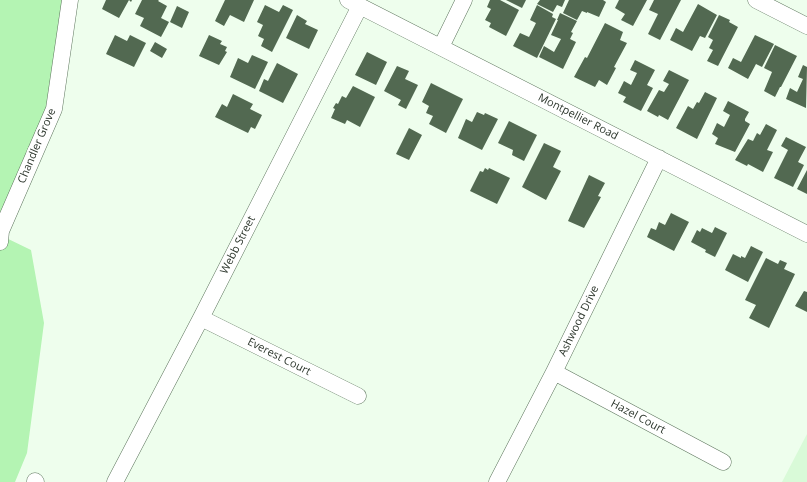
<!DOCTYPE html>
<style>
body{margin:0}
canvas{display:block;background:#eefeed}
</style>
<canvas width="807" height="482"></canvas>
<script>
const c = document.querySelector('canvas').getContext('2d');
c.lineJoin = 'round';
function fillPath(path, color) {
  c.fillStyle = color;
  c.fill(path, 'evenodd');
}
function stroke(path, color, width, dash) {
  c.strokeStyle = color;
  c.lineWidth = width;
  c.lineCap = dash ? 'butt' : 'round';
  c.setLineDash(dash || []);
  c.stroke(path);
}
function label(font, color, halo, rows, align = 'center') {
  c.font = font + ' "Open Sans",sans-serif';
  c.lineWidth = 4;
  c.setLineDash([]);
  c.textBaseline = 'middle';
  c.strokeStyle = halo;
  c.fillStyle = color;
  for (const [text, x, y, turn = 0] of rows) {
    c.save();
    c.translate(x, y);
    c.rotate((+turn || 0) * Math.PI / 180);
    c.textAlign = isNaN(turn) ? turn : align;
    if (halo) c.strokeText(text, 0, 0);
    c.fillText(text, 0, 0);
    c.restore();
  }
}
const built = new Path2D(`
 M807,434V482H782Z`);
const green = new Path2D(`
 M0,0H63L52,95L0,222Z
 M0,235L31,250L44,323L27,453L15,482H0Z`);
const building = new Path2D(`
 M106,0H132L131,2L129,0L119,18L102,9Z
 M142,0H159L158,1L167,6L161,18L169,22L161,37L140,26L144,18L135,14Z
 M225,0H254L244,22L230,15L224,26L215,21Z
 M490,0H500L519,10L506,36L489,27L491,23L485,20L491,9L487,7Z
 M506,0H526L522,8Z
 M540,0H565L562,7L557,5L553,12L537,4Z
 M569,0H603L606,2L599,17L587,12V13L582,11L577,20L563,13Z
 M619,0H647L633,26L621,20L625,14L615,8Z
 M654,0H681L660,40L648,34L658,14L649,10Z
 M698,4L717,15L705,38L700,36L692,51L670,40L676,28L683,32Z
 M265,5L279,12L283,5L293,10L272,52L261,46L264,39L258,36L263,25L257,22Z
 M537,5L553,14L552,17L556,19L537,58L513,46L520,33L529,37L536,23L530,20Z
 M177,6L189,12L182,28L170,22Z
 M560,13L577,21L571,32L573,33L570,39L576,42L563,69L539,57L544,46L554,52L561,39L551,35L558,20H557Z
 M297,15L307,21L305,24L318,30L309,49L286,38Z
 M719,15L730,20L729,22L738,27L718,66L707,61L713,50L709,48L713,40L708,37Z
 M605,23L623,32L620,40L627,43L614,67L616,68L607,85L599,80L595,87L574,77L585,57L587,58Z
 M115,35L127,41L130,35L146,43L134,67L106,54Z
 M209,35L222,41L220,44L227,47L225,51L227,52L219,65L199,56Z
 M755,35L774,44L762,67L756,64L748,79L728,68L733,58L741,62Z
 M155,42L167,49L162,58L150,51Z
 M775,45L797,56L781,87H780L775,97L764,91L772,72L764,68Z
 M367,52L387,62L376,85L355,75Z
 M252,55L268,62L255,89L230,77L238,58L248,63Z
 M635,60L655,70L647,85L653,88L641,111L623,102L626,97L618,93L624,81L631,85L637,73L630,70Z
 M277,63L298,74L283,103L259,91L264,79L268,81Z
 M803,65L807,67L806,108L786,99L790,88L797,92L803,79L798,77Z
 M397,66L409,71L405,79L418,85L406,109L398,105L401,100L384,91Z
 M669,70L689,80L668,120L659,115L658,117L647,111L659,90L664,92L669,84L663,81Z
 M431,83L463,99L446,133L429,124L433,116L426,113L429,106L422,102Z
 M353,86L375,97L360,127L347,120L345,124L331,118L335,109L333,108L336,103L338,104L342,96L346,98Z
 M705,92L717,98L697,139L676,128L688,106L693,109L697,102L699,103Z
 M233,94L253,104L250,109L262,115L255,129L251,127L248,133L215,117L222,104L227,107Z
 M728,101L749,112L745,119V121L750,124L735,152L715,144L718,138L712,134L717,123L724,127L730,115L723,111Z
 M477,112L484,115L485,113L498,119L482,150L458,138L466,119L472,122Z
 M509,121L537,135L524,161L512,155L513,150L498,143Z
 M766,124L777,130L767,150L773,152L763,172L748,164L747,166L735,160L748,139L753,141L757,133L760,135Z
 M409,128L422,135L409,160L396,154Z
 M786,137L806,147L798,162L804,165L793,187L774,178L788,150L781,146Z
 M544,143L561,151L553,167L561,171L546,200L522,187Z
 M485,168L488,170L489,168L510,178L497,204L470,191L480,171L483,172Z
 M807,170V194L797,189Z
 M589,175L605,183L598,196L601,197L584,228L568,221Z
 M671,213L689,222L674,251L647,237L651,228L656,230L659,222L665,225Z
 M715,227L727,233L715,257L705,252L706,250L691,242L697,230L700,232L702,228L712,233Z
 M751,246L763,252L748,282L725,270L733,254L741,258V256L745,258Z
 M766,258L778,264L780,260L787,263L784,269L795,274L769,328L749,318L756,305L745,300Z
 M804,291L807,292V312L795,306Z`);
const minor = new Path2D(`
 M348,0L807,234
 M756,0L807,26
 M441,47L464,0
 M0,242L1,231L54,109L70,0
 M201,318L358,396
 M554,372L723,462
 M35,481L36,482
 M115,482L201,318L360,6
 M497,482L554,372L659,158`);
const streetNames = [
 ["Montpellier Road",578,117,27],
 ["Chandler Grove",37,146,-67],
 ["Webb Street",238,245,-63],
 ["Ashwood Drive",579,321,-64],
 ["Everest Court",279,357,27],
 ["Hazel Court",638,417,28]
];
fillPath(built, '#d9fad8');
fillPath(green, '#b4f4b3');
fillPath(building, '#526951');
stroke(minor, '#5c745c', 17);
stroke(minor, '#fff', 16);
label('11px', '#2c362c', '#fff', streetNames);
</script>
